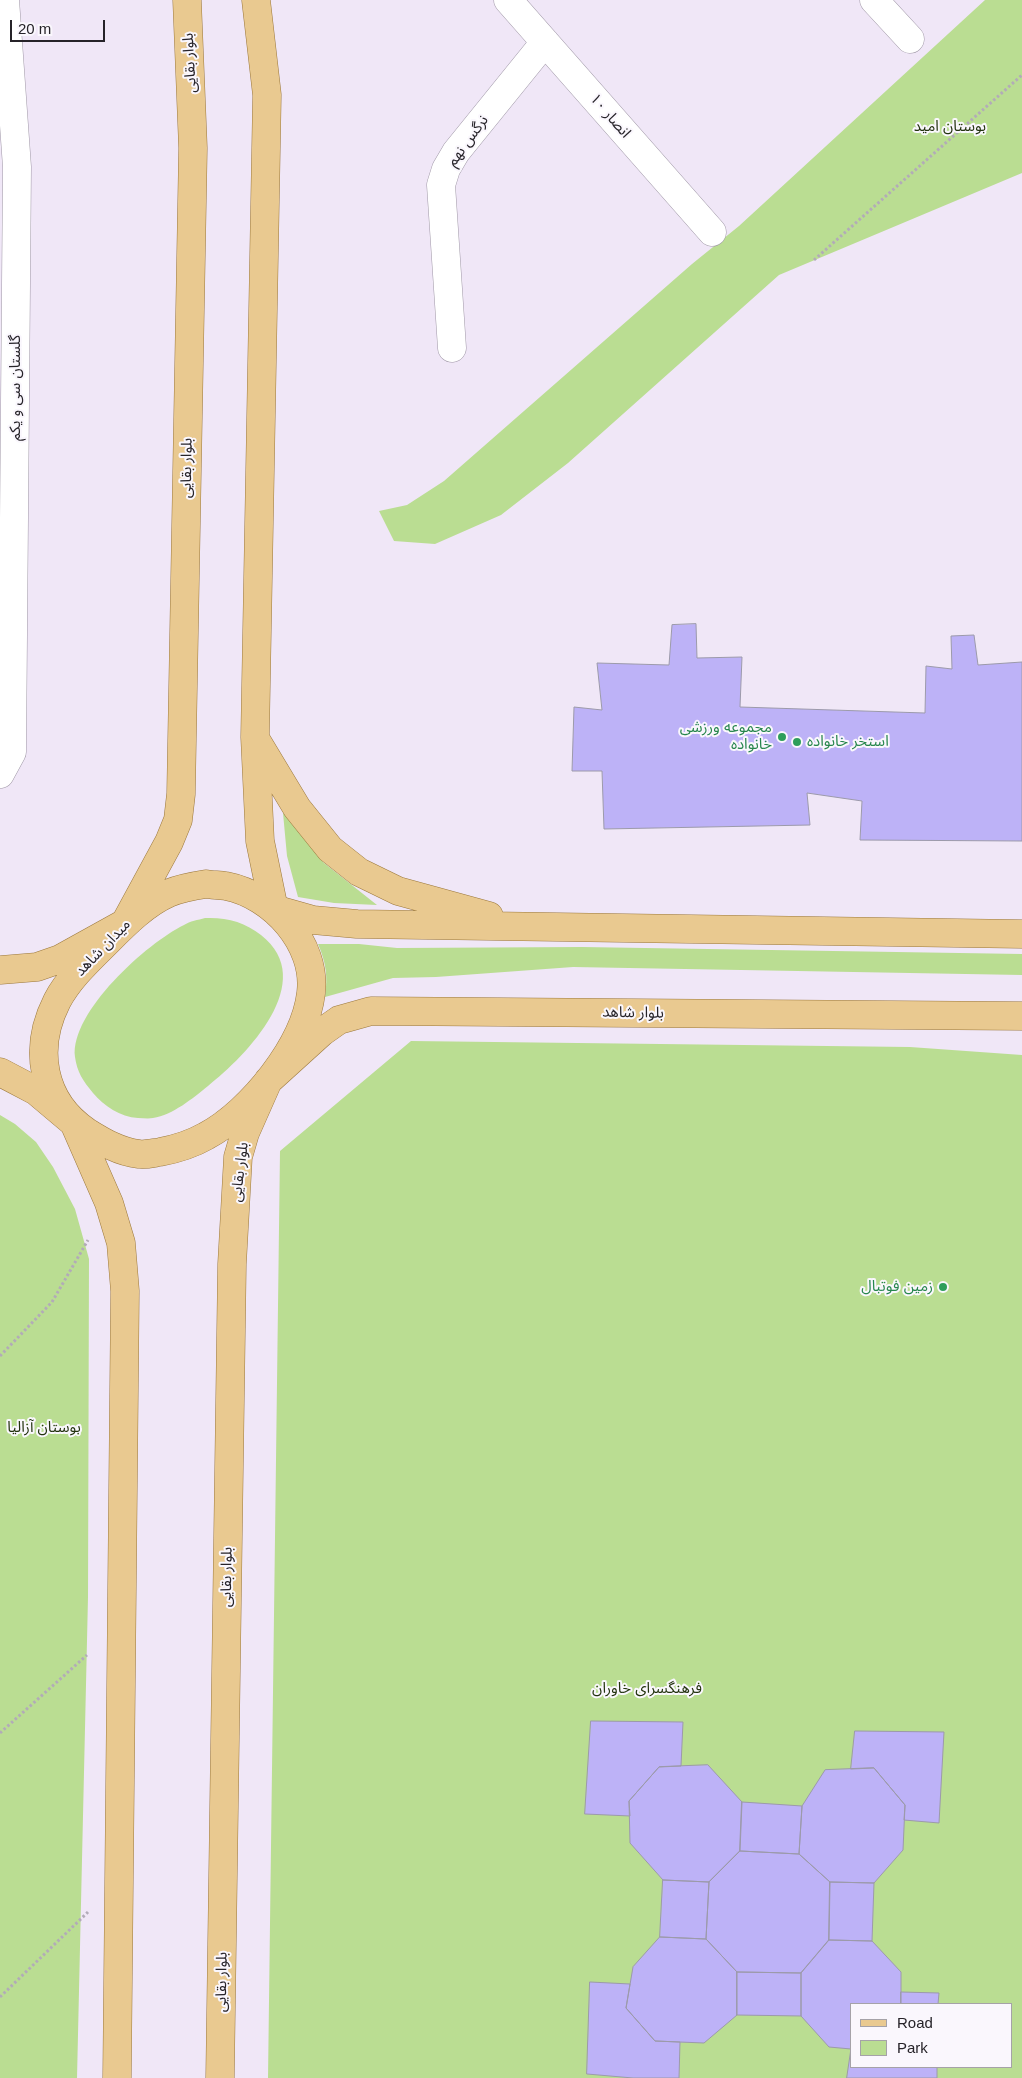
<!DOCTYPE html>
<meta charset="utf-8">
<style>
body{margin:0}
#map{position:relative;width:1022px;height:2078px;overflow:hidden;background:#f0e7f7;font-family:Helvetica,sans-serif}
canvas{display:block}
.legend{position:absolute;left:850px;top:2003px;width:162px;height:65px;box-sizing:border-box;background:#faf7fd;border:1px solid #a5a2a8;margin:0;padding:6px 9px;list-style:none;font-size:15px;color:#262329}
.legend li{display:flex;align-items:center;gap:10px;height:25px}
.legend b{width:25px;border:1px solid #a5a2a8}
.scale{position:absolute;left:10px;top:20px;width:95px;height:22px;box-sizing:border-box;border:2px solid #262329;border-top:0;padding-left:6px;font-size:15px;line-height:18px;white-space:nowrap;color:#262329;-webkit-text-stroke:4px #faf7fd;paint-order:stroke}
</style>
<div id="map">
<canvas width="1022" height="2078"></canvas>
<ul class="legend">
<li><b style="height:6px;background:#e9c990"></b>Road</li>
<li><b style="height:14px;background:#badd92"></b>Park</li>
</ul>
<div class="scale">20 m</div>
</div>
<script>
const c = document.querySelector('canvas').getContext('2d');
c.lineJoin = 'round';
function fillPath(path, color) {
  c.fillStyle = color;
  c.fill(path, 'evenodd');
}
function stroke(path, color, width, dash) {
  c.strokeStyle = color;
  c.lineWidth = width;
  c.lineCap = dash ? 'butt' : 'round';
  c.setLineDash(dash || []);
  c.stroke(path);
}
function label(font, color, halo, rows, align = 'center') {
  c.font = font + ' Helvetica,"Noto Sans Arabic",sans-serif';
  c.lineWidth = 4;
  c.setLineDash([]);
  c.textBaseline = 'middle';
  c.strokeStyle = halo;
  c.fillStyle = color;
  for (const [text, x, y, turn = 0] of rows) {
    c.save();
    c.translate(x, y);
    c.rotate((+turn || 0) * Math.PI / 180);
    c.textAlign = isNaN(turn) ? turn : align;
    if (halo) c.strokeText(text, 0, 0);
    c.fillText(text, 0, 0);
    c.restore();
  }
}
const green = new Path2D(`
 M985,0H1022V173L779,275L568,463L501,515L435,544L394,541L379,511L407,505L444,481L692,264L739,226Z
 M283,813L324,863L377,905L334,903L298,897L287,856Z
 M205,918C226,917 245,922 261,935C320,981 246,1056 208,1086C193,1098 173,1115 153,1118C148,1119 143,1118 138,1118C120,1117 104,1106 93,1093C83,1081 77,1072 75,1057C70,1012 147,943 184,925C190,921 198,920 205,918Z
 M318,944H359L397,948L582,947L1022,954V975L573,967L436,977L393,978L325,997C328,976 326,963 318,944Z
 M411,1041L910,1047L1022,1055V2078H268L280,1151ZM851,2004H1011V2067H851Z
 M0,1115L15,1124L36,1142L53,1167L75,1209L89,1259L88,1597L77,2078H0Z`);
const building = new Path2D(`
 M696,624L697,658L742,657L740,707L925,713L926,666L952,669L951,636L974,635L978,665L1022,662V841L860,840L862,801L807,793L810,825L604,829L602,771H572L574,707L602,710L597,663L669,665L672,625Z
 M591,1721L683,1722L681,1766L659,1767L629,1801L630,1816L585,1814Z
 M855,1731L944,1732L939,1823L904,1820L905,1805L874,1768L851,1769Z
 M708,1765L742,1802L740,1851L709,1882L663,1880L630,1843L629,1801L659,1767Z
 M874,1768L905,1805L903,1850L874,1883L830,1882L799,1854L802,1806L825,1770Z
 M742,1802L802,1806L799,1854L740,1851Z
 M740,1851L799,1854L830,1882L829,1940L801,1973L737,1972L706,1939L709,1882Z
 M663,1880L709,1882L706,1939L660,1937Z
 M830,1882L874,1883L872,1941L829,1940Z
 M660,1937L706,1939L737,1972V2015L704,2043L655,2041L626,2008L633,1967Z
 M829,1940L872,1941L901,1972V2004H851V2049L829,2047L801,2016V1973Z
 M737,1972L801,1973V2016L737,2015Z
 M590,1982L630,1984L626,2008L655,2041L680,2042L679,2078H633L587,2074Z
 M901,1992L939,1993L938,2004H901Z
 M851,2049V2067H937V2078H847Z`);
const path = new Path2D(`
 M814,260L1022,75
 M0,1356L52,1302L88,1240
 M0,1733L87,1655
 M0,1997L88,1912`);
const minor = new Path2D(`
 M508,0L712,232
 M874,0L910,39
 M452,348L441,185L446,169L456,152L545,42
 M0,774L12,752L17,167L5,0`);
const major = new Path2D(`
 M256,0L267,95L255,737L260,841L274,909L313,920L357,924L1022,934
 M256,740L297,808L330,849L359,872L398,891L489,916
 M206,884C212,885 219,885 226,886C273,895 317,944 311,993C305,1045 251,1112 206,1136C192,1144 176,1149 160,1152C153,1153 146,1155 139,1154C120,1152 103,1142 87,1132C41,1101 33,1048 57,1001C69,978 90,959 108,941C126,923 146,903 169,893C181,888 193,886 206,884Z
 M0,970L37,967L60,959L125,923L169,842L178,820L181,794L193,148L187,0
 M0,1072L36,1091L74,1123L109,1203L121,1243L125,1291L117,2078
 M220,2078L232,1264L238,1157L245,1133L268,1081L322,1032L339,1020L371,1011L1022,1016`);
const markers = [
 [782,737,5,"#2e9e5b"],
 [797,742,5,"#2e9e5b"],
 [943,1287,5,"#2e9e5b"]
];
const streetNames = [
 ["بلوار بقایی",190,63,-93],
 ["انصار ۱۰",610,116,49],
 ["نرگس نهم",468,141,-54],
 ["گلستان سی و یکم",16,388,-90],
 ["بلوار بقایی",187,468,-89],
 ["میدان شاهد",103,948,-46],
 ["بلوار شاهد",633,1013,1],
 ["بلوار بقایی",240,1172,-83],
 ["بلوار بقایی",227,1577,-89],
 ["بلوار بقایی",222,1982,-89]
];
const parkNames = [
 ["بوستان امید",950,127],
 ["بوستان آزالیا",44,1428],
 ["فرهنگسرای خاوران",647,1689]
];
const leisureNames = [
 ["مجموعه ورزشی",772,728],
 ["خانواده",772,745],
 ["استخر خانواده",807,742,"left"],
 ["زمین فوتبال",933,1287]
];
fillPath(green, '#badd92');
fillPath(building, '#bdb2f7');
stroke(building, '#9c9aaa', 1);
stroke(minor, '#9f97a6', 29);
stroke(major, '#9b783c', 29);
stroke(path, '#b2abb8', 3, [2.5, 2.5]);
stroke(minor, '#fff', 28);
stroke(major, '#e9c990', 28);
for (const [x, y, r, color] of markers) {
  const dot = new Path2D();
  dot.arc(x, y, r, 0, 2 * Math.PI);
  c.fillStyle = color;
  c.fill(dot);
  stroke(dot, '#faf7fd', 2);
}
label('15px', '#262329', '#faf7fd', streetNames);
label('15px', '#23330f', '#faf7fd', parkNames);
label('15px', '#27864d', '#faf7fd', leisureNames, 'right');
</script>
